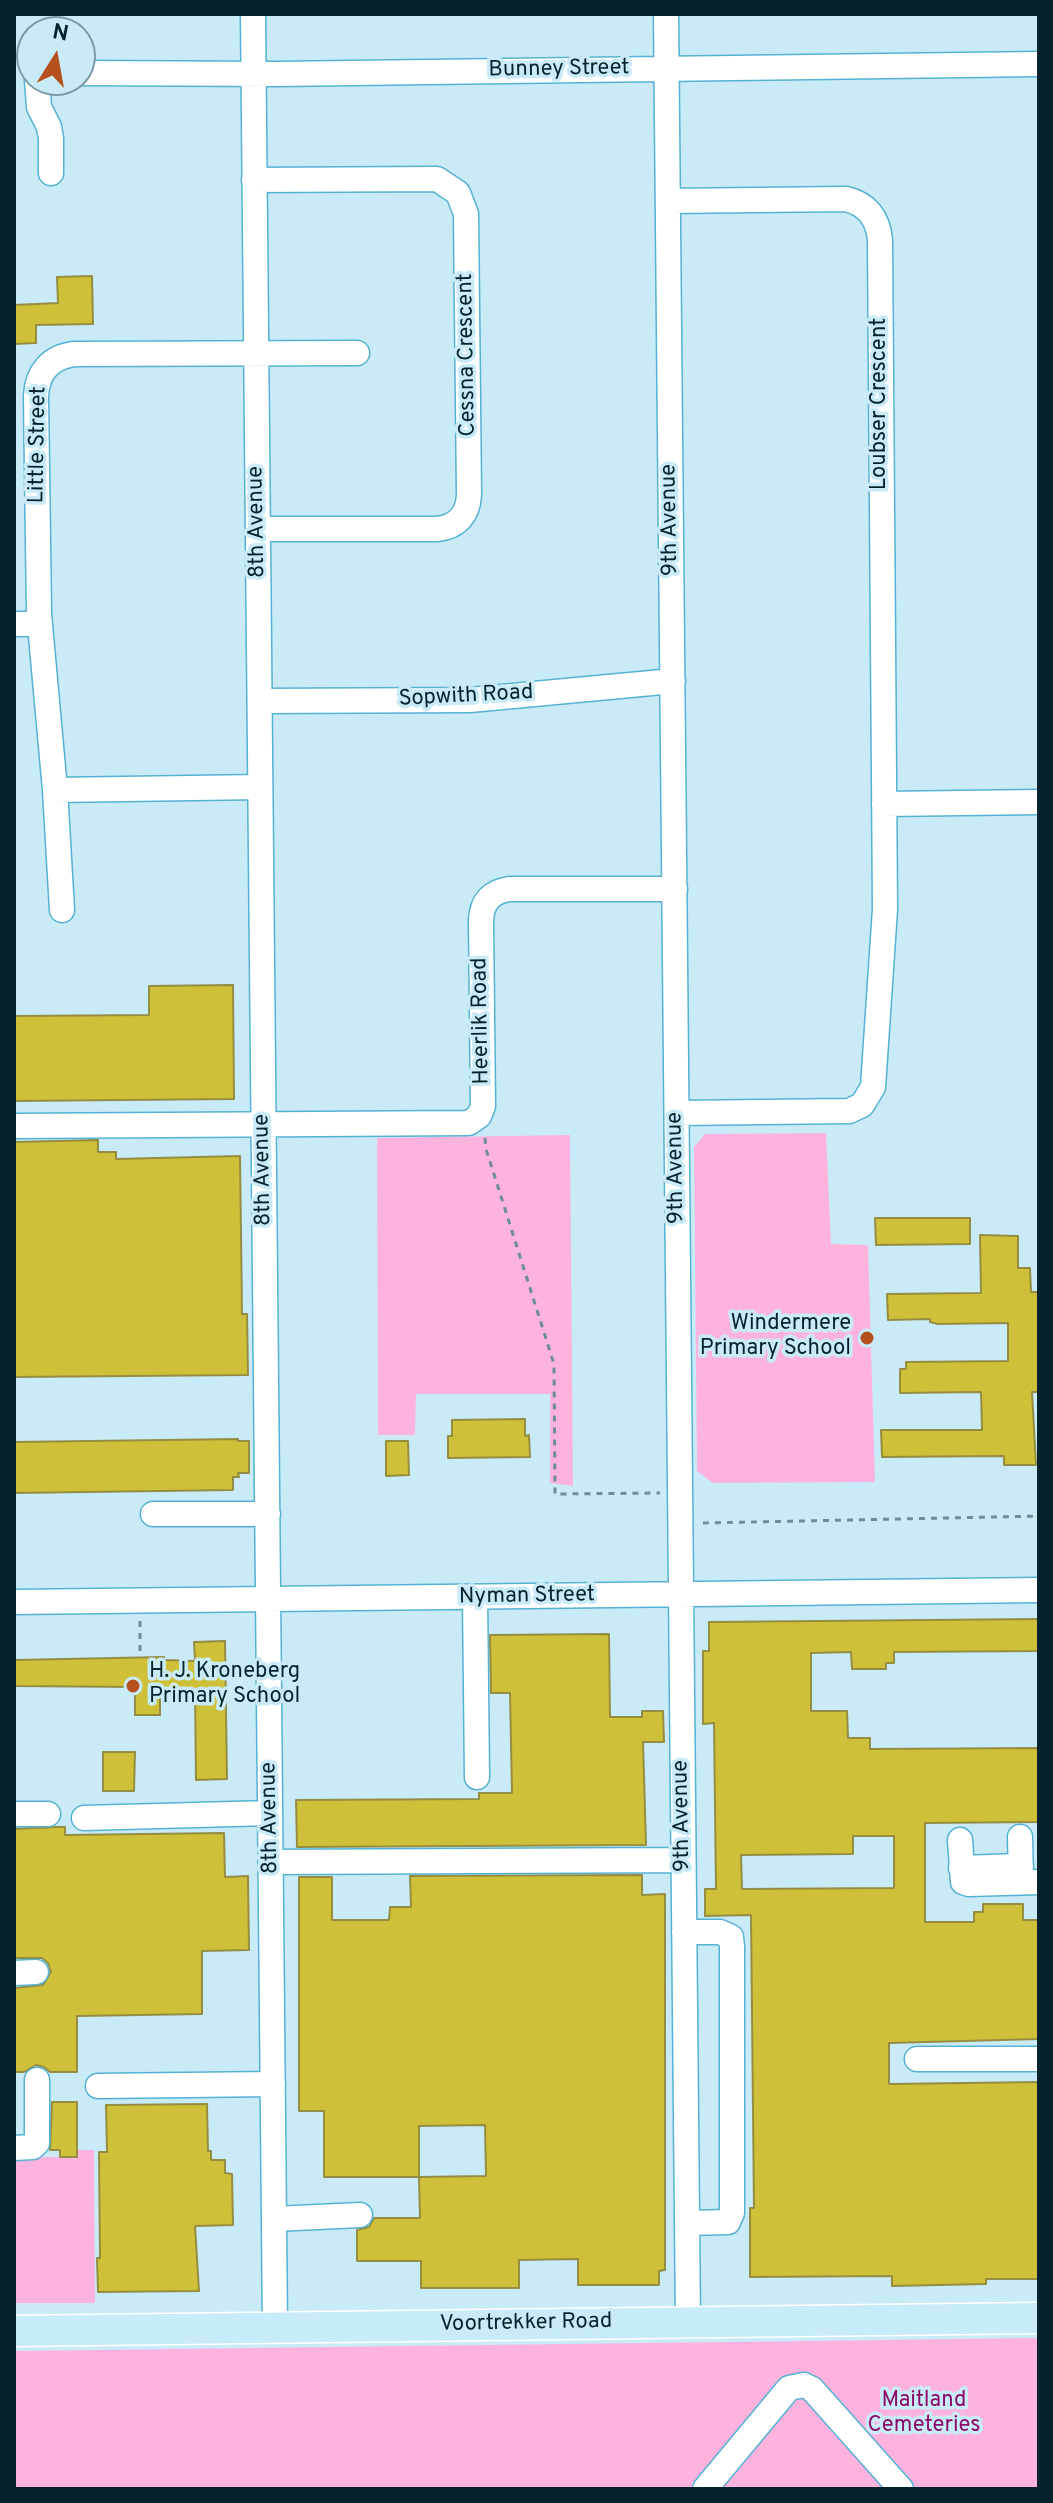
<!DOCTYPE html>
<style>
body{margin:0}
#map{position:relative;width:1053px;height:2503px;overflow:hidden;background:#c9ebf8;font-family:Overpass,sans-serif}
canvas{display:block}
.frame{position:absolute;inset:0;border:16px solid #05232d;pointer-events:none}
.north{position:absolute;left:16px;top:16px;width:80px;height:80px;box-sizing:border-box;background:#c9ebf8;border:2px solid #7b9ba7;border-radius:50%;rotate:11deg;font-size:22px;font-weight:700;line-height:32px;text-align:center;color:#05232d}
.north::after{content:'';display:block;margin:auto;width:28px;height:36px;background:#b5501f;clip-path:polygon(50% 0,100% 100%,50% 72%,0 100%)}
</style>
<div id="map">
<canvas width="1053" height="2503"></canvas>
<div class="frame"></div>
<div class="north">N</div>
</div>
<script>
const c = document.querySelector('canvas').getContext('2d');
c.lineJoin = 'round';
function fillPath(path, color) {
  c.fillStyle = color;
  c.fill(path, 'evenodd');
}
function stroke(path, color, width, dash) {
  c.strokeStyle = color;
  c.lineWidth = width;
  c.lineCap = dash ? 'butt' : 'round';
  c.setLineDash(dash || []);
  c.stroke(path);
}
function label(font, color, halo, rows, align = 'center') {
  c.font = font + ' Overpass,sans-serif';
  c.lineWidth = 7;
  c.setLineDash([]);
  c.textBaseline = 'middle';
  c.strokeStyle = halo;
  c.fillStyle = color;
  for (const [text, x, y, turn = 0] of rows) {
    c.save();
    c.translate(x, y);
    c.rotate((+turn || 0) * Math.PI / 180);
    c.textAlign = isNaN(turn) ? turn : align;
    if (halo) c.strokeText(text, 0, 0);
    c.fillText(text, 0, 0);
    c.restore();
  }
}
const green = new Path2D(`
 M826,1133L831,1244L868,1245L875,1482L713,1483L697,1471L694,1147L705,1134Z
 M570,1135L573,1486L550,1483V1394H416L415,1435H378L377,1138Z
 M77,2150H94L95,2303H14V2157H76Z
 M1039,2338V2489H14V2351Z`);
const building = new Path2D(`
 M92,276L93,324L36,325V343L14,344V305L58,303L57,277Z
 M233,985L234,1099L14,1101V1016L149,1015V986Z
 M98,1140V1152H116V1159L240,1156L242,1314H247L248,1375L14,1377V1142Z
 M875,1218H970V1244L876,1245Z
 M980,1235L1018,1236V1268H1030L1031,1292H1038L1039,1392H1032L1036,1465H1004V1456L882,1457L881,1430H982L981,1392L900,1393V1369H906V1362L1008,1361V1323L938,1324L930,1322V1319L888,1320L887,1294L981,1293Z
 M525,1419V1436L529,1435L530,1457L448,1458V1436H452V1420Z
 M238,1439V1441H249V1473H238L239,1477H233V1490L14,1493V1442Z
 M386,1441H408L409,1475L386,1476Z
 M1039,1619V1651L894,1652V1663H886V1669H852L851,1652L811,1653V1711H847L848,1738H870V1749L1039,1748V1822L925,1823V1922H974V1912H983V1904H1023V1920H1039V2039L889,2043V2084L1039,2082V2279H986V2284L892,2286V2276L750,2277V2208H754L751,1915L705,1916V1889H716L714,1723L703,1724V1651H709V1622ZM853,1836H894V1888L742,1889L741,1855L853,1854Z
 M609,1634L610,1717H642V1711H663L664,1742H643L646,1845L297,1847L296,1800L479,1799V1793H512L510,1693H491L490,1635Z
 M225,1641L227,1779L196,1780L195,1690H160V1715H135V1687L14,1686V1660L164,1657V1660L195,1661L194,1642Z
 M103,1752H135L134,1791H103Z
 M56,1827H65V1835L224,1833L225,1877L248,1876L249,1950L202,1951V2014L77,2016V2072H50L44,2067L36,2065L24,2072H14V1988L43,1985L51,1972L48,1963L42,1958H14V1829Z
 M642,1875V1895L665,1894V2270L659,2271V2285H578V2259L519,2260V2288H421V2261H357V2230L369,2227L374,2218H420L419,2177H324V2111H299V1877H332V1920H389L390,1907H411L410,1876ZM485,2125L486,2176L419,2177V2126Z
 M52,2102H77V2157H60V2150H50Z
 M207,2104L208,2151H211V2160H225V2173L232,2174L233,2225L195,2226L199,2291L98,2292L97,2258H100L99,2152H107L106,2105Z`);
const path = new Path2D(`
 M485,1138L486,1149L554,1364L555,1494L660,1493
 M703,1523L1039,1516
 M140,1621V1657`);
const minor = new Path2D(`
 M253,14L275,2327
 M666,14L688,2322
 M80,73L276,74L1039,64
 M37,80L39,107L49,127L51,138V173
 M254,180L437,179L458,193L466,214L469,495C468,515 457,527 437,529H258
 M668,201L846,199C867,204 878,218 880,240L885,909L873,1087L862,1105L849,1111L677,1113
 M14,624H40
 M260,701L470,700L673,681
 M55,790L260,787
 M884,804L1039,802
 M62,910L55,790L39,614L36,396C37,373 50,357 74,354L357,353
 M14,1126L469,1123L479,1116L483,1106L481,920C482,902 491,892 509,889H675
 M153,1514H268
 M475,1597L477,1777
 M14,1602L1039,1590
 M14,1814H48
 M84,1818L270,1813
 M1020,1837L1021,1880
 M960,1840L963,1882L969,1884L1039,1882
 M272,1862L683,1860
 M961,1868L1021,1866
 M684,1932H720L731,1937L732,1947V2213L728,2222L687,2223
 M14,1973L36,1972
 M917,2059H1039
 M98,2086L273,2084
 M14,2148L33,2147L37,2143V2080
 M274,2219L360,2215
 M705,2489L789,2388L804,2385L812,2389L901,2489`);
const major = new Path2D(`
 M14,2331L1039,2318`);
const markers = [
 [867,1338,8,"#b5501f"],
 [133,1686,8,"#b5501f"]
];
const streetNames = [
 ["Bunney Street",559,70,-1],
 ["Cessna Crescent",468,355,-91],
 ["Loubser Crescent",881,404,-90],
 ["Little Street",39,445,-89],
 ["9th Avenue",671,520,-91],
 ["8th Avenue",258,522,-91],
 ["Sopwith Road",466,697,-3],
 ["Heerlik Road",482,1021,-91],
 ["9th Avenue",677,1168,-91],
 ["8th Avenue",264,1170,-91],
 ["Nyman Street",527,1597,-1],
 ["9th Avenue",683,1816,-91],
 ["8th Avenue",271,1818,-91],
 ["Voortrekker Road",526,2324,-1]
];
const poiNames = [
 ["Windermere",851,1325],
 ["Primary School",851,1350],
 ["H. J. Kroneberg",149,1673,"left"],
 ["Primary School",149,1698,"left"]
];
const parkNames = [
 ["Maitland",924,2402],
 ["Cemeteries",924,2427]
];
fillPath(green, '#feb3df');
fillPath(building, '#cfc039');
stroke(building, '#958d41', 2);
stroke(minor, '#56b2d2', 27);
stroke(major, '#fff', 33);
stroke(path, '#6d8d98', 3, [6, 6]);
stroke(minor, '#fff', 24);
stroke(major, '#c7ebf9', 30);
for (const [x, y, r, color] of markers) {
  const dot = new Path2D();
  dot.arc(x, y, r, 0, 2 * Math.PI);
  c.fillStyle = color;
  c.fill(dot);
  stroke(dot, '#c9ebf8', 3);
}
label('22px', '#05232d', '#c9ebf8', streetNames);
label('22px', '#05232d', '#c9ebf8', poiNames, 'right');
label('22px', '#8c0969', '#c9ebf8', parkNames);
</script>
